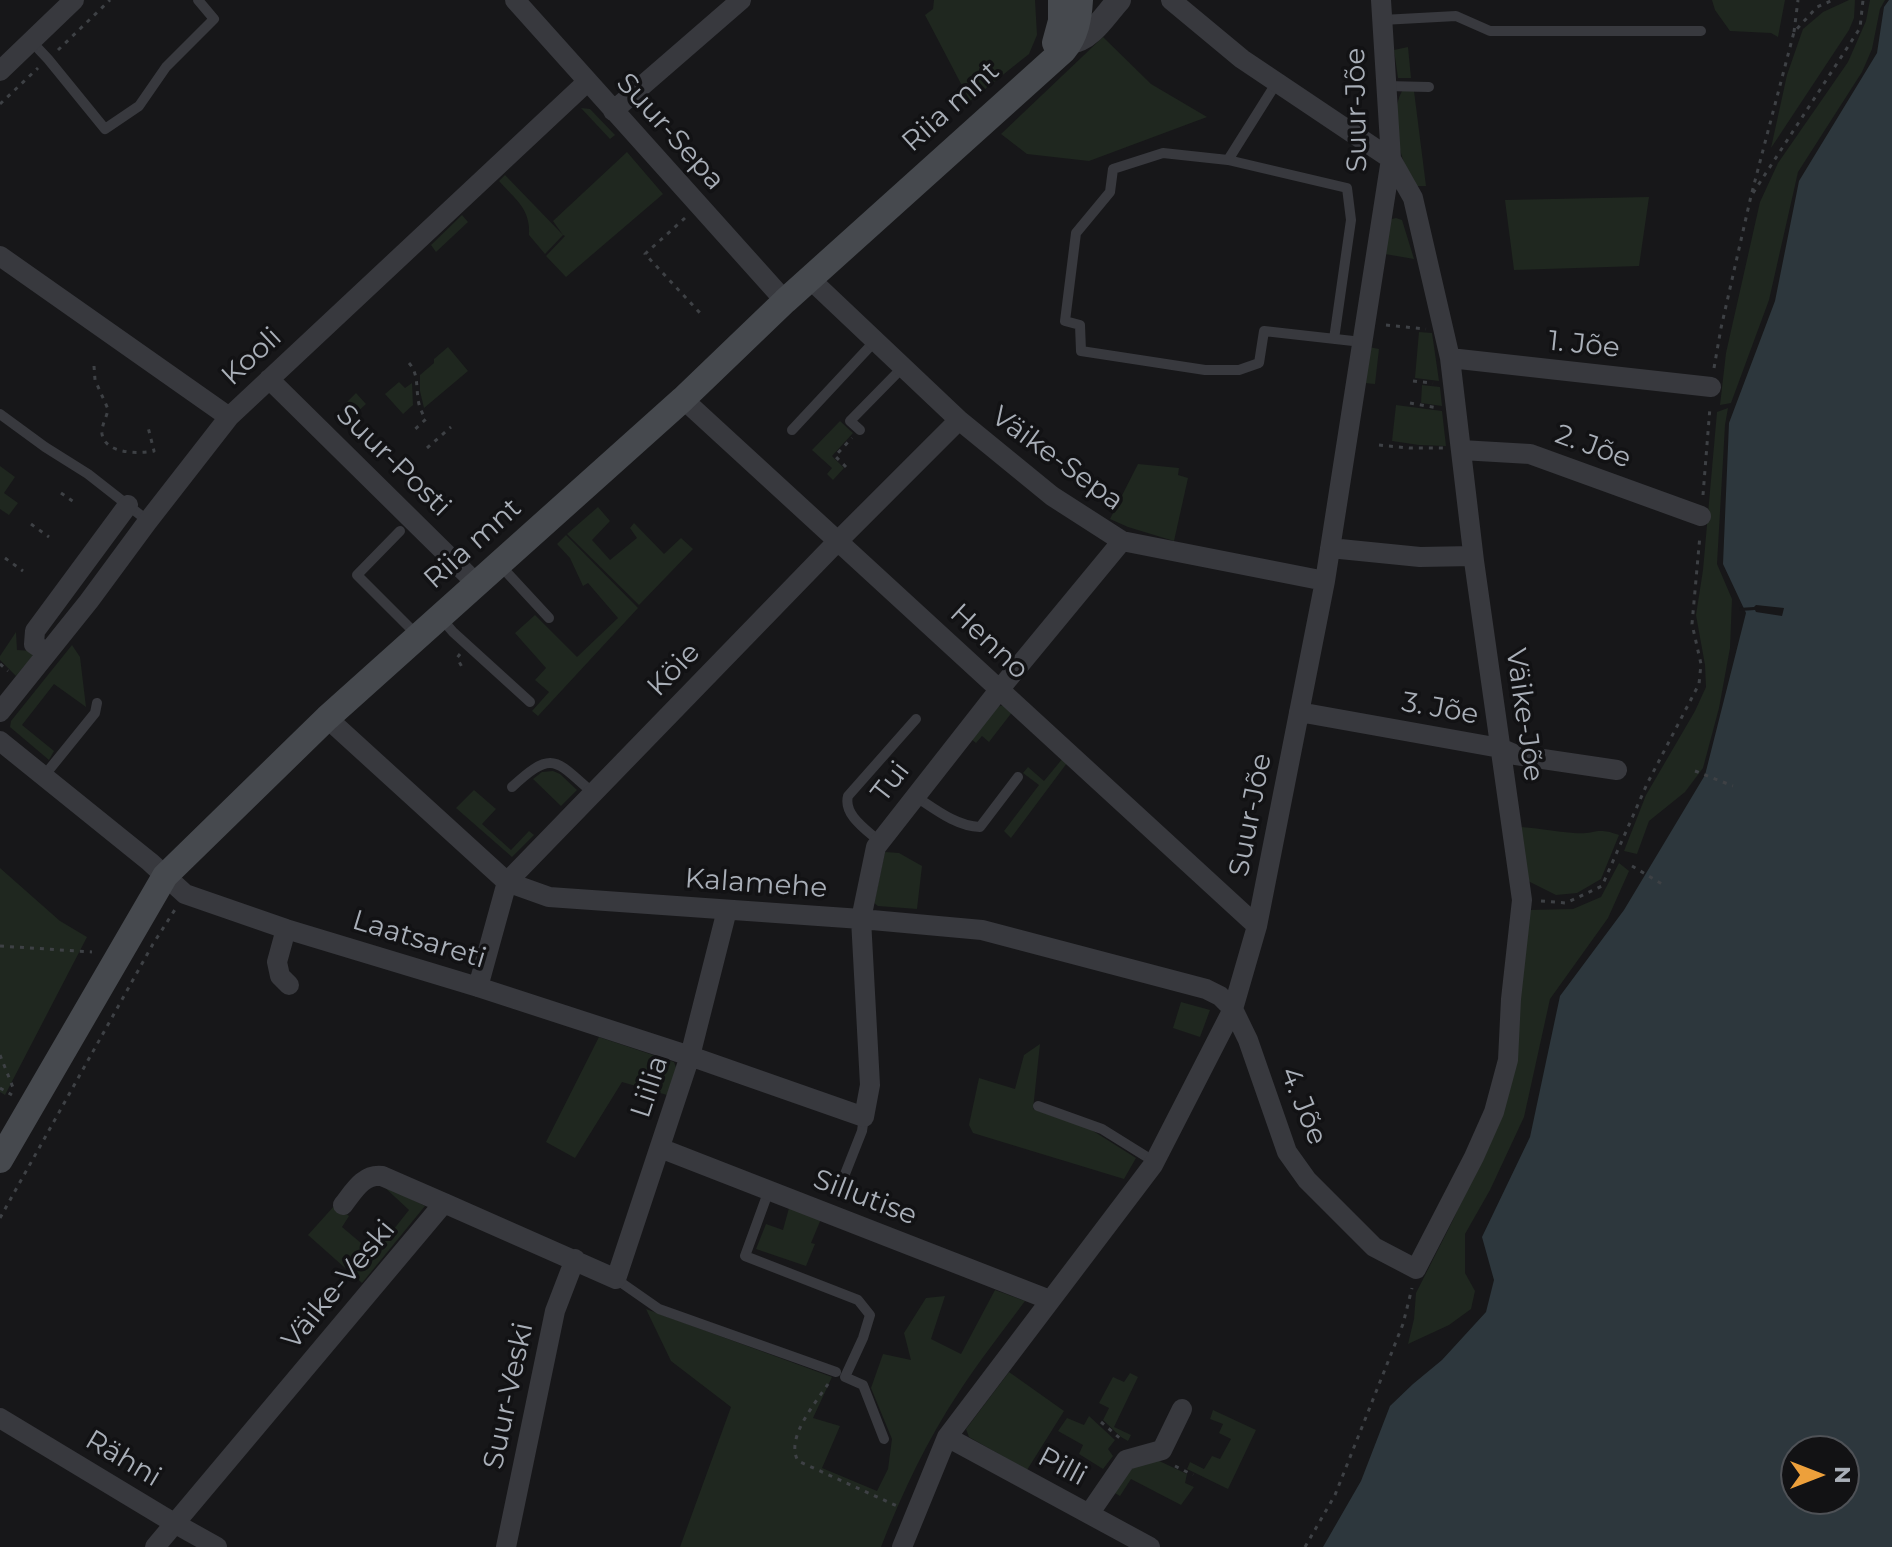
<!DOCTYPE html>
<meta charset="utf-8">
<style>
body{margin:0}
#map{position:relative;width:1892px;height:1547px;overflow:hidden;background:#171719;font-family:Montserrat,sans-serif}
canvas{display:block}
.north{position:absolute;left:1780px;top:1435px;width:80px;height:80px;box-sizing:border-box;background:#121214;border:2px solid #4e5156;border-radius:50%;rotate:90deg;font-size:22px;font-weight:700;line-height:32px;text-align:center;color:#a9afb8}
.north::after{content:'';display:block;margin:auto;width:28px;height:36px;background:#eda03b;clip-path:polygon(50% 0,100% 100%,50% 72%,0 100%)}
</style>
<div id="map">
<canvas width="1892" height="1547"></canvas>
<div class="north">N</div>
</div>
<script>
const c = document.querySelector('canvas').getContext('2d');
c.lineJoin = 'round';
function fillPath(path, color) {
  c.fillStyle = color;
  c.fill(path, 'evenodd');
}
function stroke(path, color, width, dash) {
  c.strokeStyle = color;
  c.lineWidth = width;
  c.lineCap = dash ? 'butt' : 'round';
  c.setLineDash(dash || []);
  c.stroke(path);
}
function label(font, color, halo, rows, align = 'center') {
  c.font = font + ' Montserrat,sans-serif';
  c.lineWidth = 7;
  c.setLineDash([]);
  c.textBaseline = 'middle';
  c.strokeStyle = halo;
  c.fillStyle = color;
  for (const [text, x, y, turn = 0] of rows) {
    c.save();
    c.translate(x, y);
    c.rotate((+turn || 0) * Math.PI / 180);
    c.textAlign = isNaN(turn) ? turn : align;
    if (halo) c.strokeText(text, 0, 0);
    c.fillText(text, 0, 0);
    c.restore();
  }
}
const green = new Path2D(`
 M934,0H1035L1037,35L1029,54L970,101L925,15L933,9Z
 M1712,0H1785L1778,37L1771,33L1730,31L1715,10Z
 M1849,0H1855L1854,18L1849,30L1771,148L1787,75L1803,29L1823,12Z
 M1870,0H1885L1880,9L1872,49L1862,72L1798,172L1769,300L1731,403L1720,405L1726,353L1760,202L1778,163L1848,62L1866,21Z
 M1103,37L1151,84L1207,117L1089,161L1027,154L1001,134Z
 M1408,47L1411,78H1398L1394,50Z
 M1402,91H1414L1426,186H1416C1400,163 1388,116 1402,91Z
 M581,108L590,109L615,135L610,139Z
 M627,152L663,194L566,277L546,256L565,236L563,235L545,254L529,235C531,209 515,199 499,181L505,175L563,235L553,221Z
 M1649,197L1639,266L1514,270L1505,200Z
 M462,215L468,222L436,252L431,245Z
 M1396,218L1402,220L1414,259L1385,254V226L1392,219Z
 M1419,332L1432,333L1439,381L1415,378Z
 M448,347L468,371L424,408L420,391V375L434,363V359Z
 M1369,347L1379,349L1375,384L1364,383Z
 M399,382L405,388L412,383L413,405L403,414L385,394Z
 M1422,385L1440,387L1442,406L1421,403Z
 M356,393L366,404L341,427L338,423L351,410L346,403Z
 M1396,405L1442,411L1446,446L1419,445L1392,441Z
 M1728,408L1725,425L1717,564L1732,599L1730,648L1719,708L1703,768L1685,792L1649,821L1637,854L1624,851L1646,795L1695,711L1706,687L1705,665L1696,615L1703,570L1717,412Z
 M840,421L853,433L832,456L844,468L833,480L827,474L832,468L812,450Z
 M1138,464L1179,468L1178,475L1188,478L1174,541L1128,527L1110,519Z
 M0,466L15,477L4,493L18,503L9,515L0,509Z
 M598,507L610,521L592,540L610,560L637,538L630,528L634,523L664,554L681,538L693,549L639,605L567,534Z
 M566,535L638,608L538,716L532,711L549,692L535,680L546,668L515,633L535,615L577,657L618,618L588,583L583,586L570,558L557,544Z
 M16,632L17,650L34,651L32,657L16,676L0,660V656Z
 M72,645L80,657L86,707L54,684L22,725L54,751L49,760L10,727L11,721Z
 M1003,705L1013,711L989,742L982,736L976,743L971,739L997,707Z
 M1063,758L1067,763L1011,838L1004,831L1039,785L1023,773L1028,767L1044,781Z
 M553,771L560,774L577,790L561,806L533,779L542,772Z
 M474,790L496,809L482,824L511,850L529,831L534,835L512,857L456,808Z
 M1521,827C1539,828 1556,832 1574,833C1595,835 1596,826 1619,835L1601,879L1577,893L1556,895L1526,880Z
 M885,852L899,853L922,866L917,909L878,906L874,903Z
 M1619,863L1629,871L1608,918L1550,999L1524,1117L1490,1190L1465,1234V1273L1475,1291L1471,1309L1449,1325L1408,1344L1414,1319L1416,1293L1452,1222L1490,1139L1529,910L1573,909L1601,897Z
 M0,868L60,921L87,937L5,1095L0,1092Z
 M1181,1002L1210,1010L1200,1037L1173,1028Z
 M599,1037L674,1062L677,1070L667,1095L622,1082L575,1158L546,1142Z
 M1040,1044L1033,1109L1090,1129L1136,1158L1124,1179L973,1133L969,1125L979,1078L1015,1089L1024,1055Z
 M381,1184L425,1206L362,1283L308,1235L335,1205L349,1216L342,1227L374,1254L409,1210Z
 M789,1208L821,1219L811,1243L815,1244L806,1266L756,1249L766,1224L783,1230Z
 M995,1290L1025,1301C1003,1331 979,1361 959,1392C927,1440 902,1493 881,1547H680L731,1407L671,1361L646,1309L832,1377L813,1418L840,1426L822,1468L877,1491L888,1469L892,1439L871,1388L883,1354L911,1360L904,1333L926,1298L945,1296L931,1339L961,1354Z
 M1009,1372L1064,1411L1027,1470L969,1437L966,1429Z
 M1130,1373L1138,1377L1114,1427L1131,1435L1128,1441L1121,1437L1103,1420L1109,1408L1099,1403L1113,1377L1124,1382Z
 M1213,1410L1256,1430L1228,1489L1187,1469L1190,1462L1204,1469L1212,1456L1220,1459L1231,1439L1219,1433L1223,1424L1210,1419Z
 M1089,1416L1115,1440L1108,1449L1113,1456L1103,1469L1079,1454L1083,1445L1058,1431L1067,1418L1084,1425Z
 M1155,1459L1187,1474L1185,1483L1194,1487L1181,1505L1131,1479L1120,1496L1113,1492L1136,1462Z`);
const water = new Path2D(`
 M1889,0H1892V1547H1323L1361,1481L1390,1406L1413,1384L1442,1360L1486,1312L1494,1280L1482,1237L1530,1137L1560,996L1624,910L1705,775L1746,613L1723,564L1729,423L1775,301L1799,181L1877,53L1884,7ZM1796,1451H1844V1499H1796Z`);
const pier = new Path2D(`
 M1756,605L1784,608L1782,616L1756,612L1755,610L1740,611L1739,608L1754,607Z`);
const path = new Path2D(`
 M1794,32L1798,0
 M58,50L110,0
 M0,104L38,68
 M1753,193L1860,28L1863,0
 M685,218L645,254L701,314
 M1386,325L1426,329
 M409,363C423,379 411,399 426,419L412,432
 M94,366L95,380L108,409C107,417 101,426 102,434C105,454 139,454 154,451L148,427
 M1714,368L1721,328L1751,196L1794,32L1817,7L1833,0
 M1413,381L1433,383
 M1410,403L1438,408
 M1379,445L1409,448H1443
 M427,448L451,427
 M846,467L835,456L852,438
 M61,493L74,502
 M1703,495L1710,407
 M31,524L49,537
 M5,558L23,571
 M460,654L457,658L462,667
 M0,664L8,671
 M1695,771L1733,786
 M1632,866L1662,884
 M1541,901L1566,903L1602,886L1647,784L1699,684L1701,664L1692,624L1700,535
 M0,946L92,952
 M0,1055L14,1090
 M0,1088L12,1095
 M0,1218L153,944L176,908
 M828,1384C815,1404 785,1438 798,1461L897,1506
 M1101,1422L1122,1440
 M1175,1466L1193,1475
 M1305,1547L1335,1495L1403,1324L1412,1288`);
const service = new Path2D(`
 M1382,20L1456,16L1490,31H1701
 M31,41L48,59L105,129L139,106L166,67L214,19L198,0
 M1277,82L1228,160L1163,153L1113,169L1110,192L1076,233L1065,321L1080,325L1081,351L1205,370H1239L1259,363L1264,331L1362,342
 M1386,86L1429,87
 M1228,160L1347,188L1351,220L1334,339
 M0,414L45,447L88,474L148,521
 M792,430L875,341
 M860,430L850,421L903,367
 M400,531L357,575L417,635
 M499,564L549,618
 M441,618L453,632L530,702
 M44,776L95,713L97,703
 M512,787C553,749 555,760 593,793
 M915,796C935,809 956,826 980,827L1018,777
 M880,842C867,830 843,815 848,796L916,719
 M1038,1106L1102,1129L1155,1162
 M845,1174L862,1131L864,1117
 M769,1190L745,1256L858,1300L870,1315L863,1338L845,1377L863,1385L884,1439
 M616,1279L659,1309L836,1372`);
const minor = new Path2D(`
 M515,0L785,301
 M0,71L74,0
 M613,111L741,0
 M0,256L229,417
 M810,279L959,420L1052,496L1122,541L1325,581
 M1450,358L1711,387
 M269,379L477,584
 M683,399L1257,926
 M1461,450L1530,454L1701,516
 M1330,548L1420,557L1473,556
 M47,653L34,644L35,631L128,505
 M0,712L89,601L148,521L229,417L587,82
 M1299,712L1500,748L1516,755L1617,770
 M327,718L507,882L549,897L861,919L982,930L1206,989L1220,996L1233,1009L1248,1040L1287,1152L1307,1180L1374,1247L1416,1269L1474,1157L1494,1112L1508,1060L1511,999L1522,900L1474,561L1450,358L1413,198L1391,159L1242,59L1171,0
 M0,741L150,862L185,894L286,929L478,987L690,1056L864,1117L870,1085L861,919L876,847L999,690L1122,541
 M286,929L277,962L280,976L289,985
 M478,987L507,882L834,545L959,420
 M660,1148L1050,1300
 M343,1205C354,1191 363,1174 382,1176L444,1203
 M0,1418L174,1523L217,1547
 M947,1437L1150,1547
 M1089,1514L1126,1460L1162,1450L1182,1409
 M155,1547L444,1203L616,1279L690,1056L727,910
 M506,1547L555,1311L575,1259
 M902,1547L947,1437L1153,1165L1233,1009L1257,926L1325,581L1391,159L1381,0`);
const tertiary = new Path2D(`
 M1070,42C1091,40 1106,14 1119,0`);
const secondary = new Path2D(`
 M1055,43L1061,21V0
 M0,1160L165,876L327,718L683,399L785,301L1064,50C1076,35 1079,18 1080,0`);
const streetNames = [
 ["Riia mnt",951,107,-42],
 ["Suur-Jõe",1357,110,-91],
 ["Suur-Sepa",670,132,48],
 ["1. Jõe",1584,345,6],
 ["Kooli",252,357,-43],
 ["2. Jõe",1593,447,20],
 ["Väike-Sepa",1057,459,36],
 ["Suur-Posti",393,461,44],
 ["Riia mnt",473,544,-42],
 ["Henno",989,642,43],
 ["Köie",674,670,-46],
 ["3. Jõe",1440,709,10],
 ["Väike-Jõe",1524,715,82],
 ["Tui",891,782,-52],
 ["Suur-Jõe",1251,815,-79],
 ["Kalamehe",756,884,4],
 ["Laatsareti",419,940,17],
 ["Liilia",650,1087,-72],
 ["4. Jõe",1303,1106,68],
 ["Sillutise",865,1198,21],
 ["Väike-Veski",339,1285,-50],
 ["Suur-Veski",509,1396,-78],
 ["Rähni",123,1459,31],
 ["Pilli",1062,1467,28]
];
fillPath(green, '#1f271f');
fillPath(water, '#2d373d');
fillPath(pier, '#171719');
stroke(path, '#3e4145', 3, [4, 6]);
stroke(service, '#38393e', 10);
stroke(minor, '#38393e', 20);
stroke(tertiary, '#38393e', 24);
stroke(secondary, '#46494e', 26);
label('28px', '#a9afb8', '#121214', streetNames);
</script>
